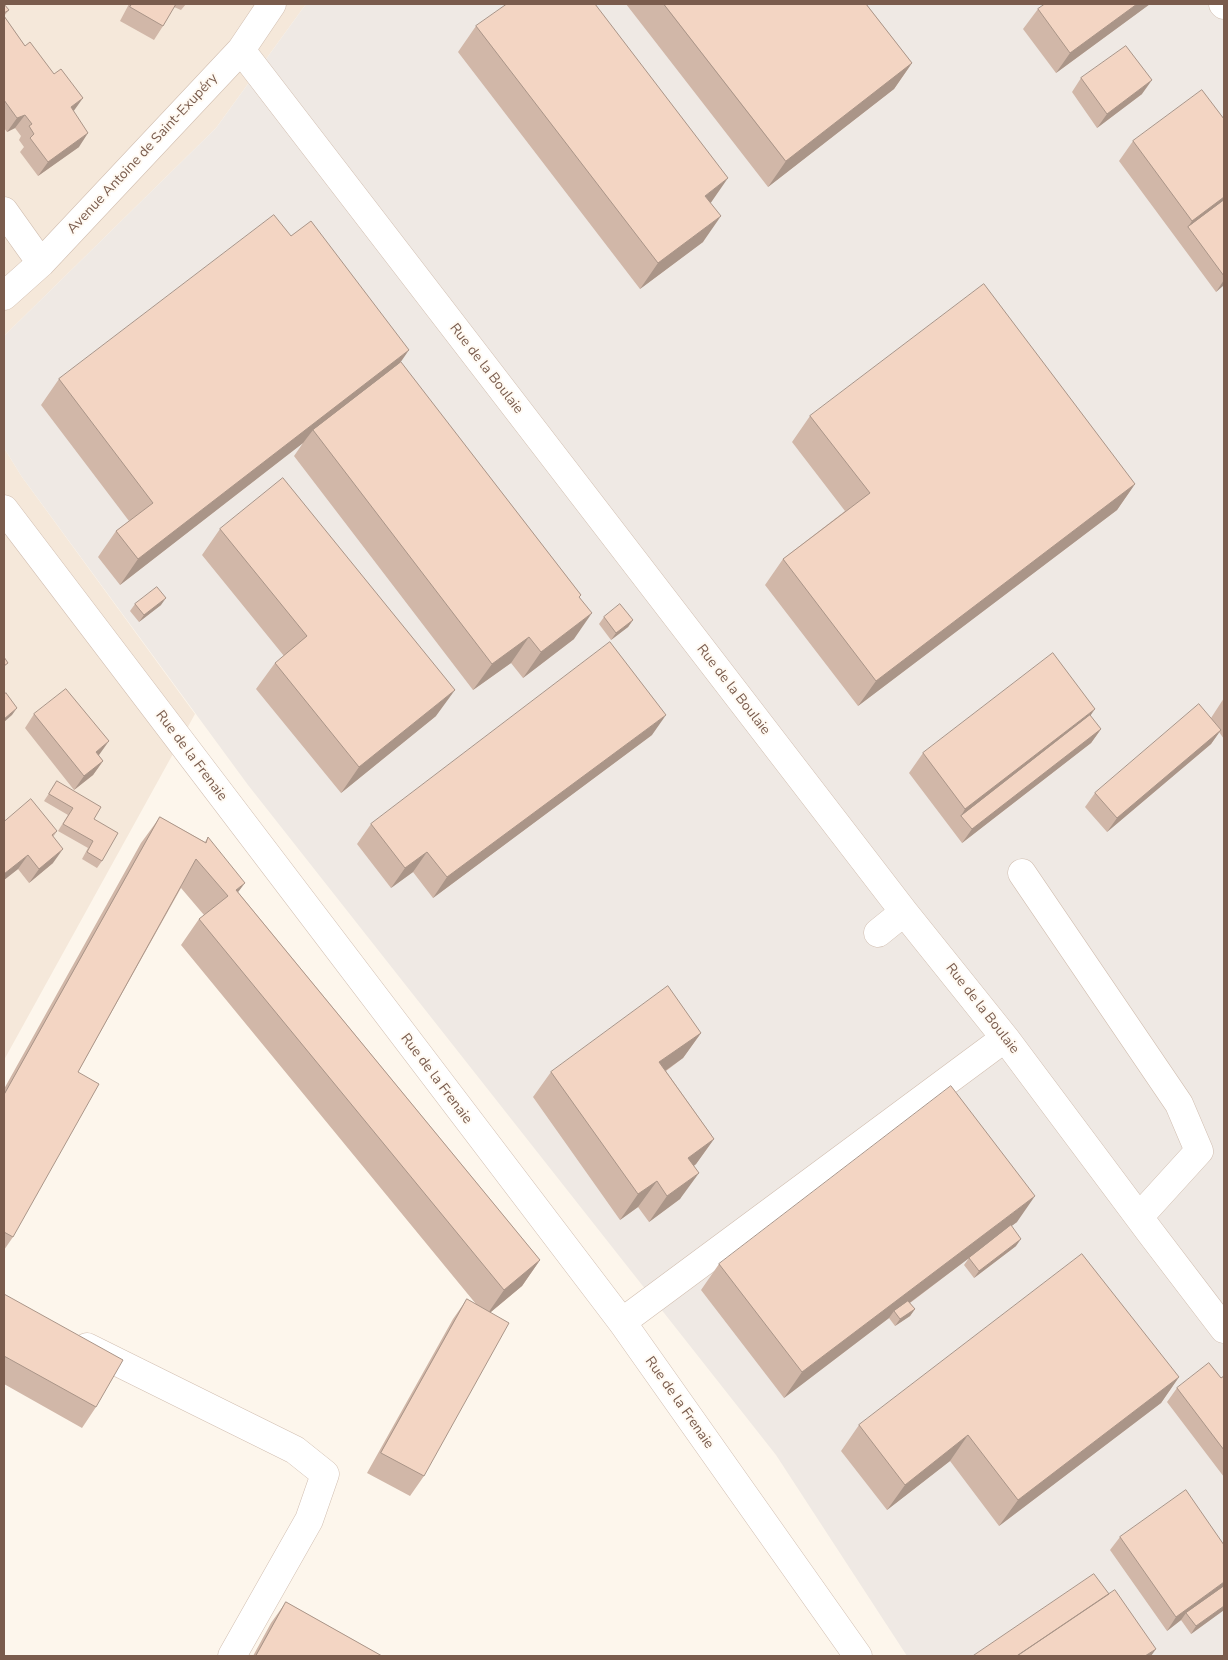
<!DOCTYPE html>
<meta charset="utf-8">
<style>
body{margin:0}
#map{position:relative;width:1228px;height:1660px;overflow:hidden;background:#fdf6ec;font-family:"Nunito Sans",sans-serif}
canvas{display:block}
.frame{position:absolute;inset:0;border:5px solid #7a5c4d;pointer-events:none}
</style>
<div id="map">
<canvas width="1228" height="1660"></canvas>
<div class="frame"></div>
</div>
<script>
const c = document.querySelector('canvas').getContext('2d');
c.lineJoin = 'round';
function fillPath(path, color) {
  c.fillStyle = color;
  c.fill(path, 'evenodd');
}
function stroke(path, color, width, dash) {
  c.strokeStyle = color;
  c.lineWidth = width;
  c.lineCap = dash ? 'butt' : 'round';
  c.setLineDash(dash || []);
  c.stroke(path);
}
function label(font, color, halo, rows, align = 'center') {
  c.font = font + ' "Nunito Sans",sans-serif';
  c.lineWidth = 4;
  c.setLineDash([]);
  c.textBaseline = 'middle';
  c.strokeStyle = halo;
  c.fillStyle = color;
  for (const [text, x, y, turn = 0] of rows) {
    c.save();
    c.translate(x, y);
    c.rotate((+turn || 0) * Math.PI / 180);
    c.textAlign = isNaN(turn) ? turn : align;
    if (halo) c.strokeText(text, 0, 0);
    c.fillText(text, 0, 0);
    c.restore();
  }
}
const residential = new Path2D(`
 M4,4H306L216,128L4,336Z
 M4,448L22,477L195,714L4,1060Z`);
const industrial = new Path2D(`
 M306,4H1224V1656H907L776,1455L248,785L22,477L4,448V336L216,128Z`);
const minor = new Path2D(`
 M1223,4L1224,5
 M241,50L904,912L1005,1038L1150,1232L1224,1329
 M4,211L41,263
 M4,296L41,263L241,50L272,4
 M4,509L622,1322L858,1656
 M1022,873L1179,1104L1199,1151L1139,1217
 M878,933L904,912
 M622,1322L1005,1038
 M87,1347L295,1450L325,1474L309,1520L232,1656`);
const wall = new Path2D(`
 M4,4L9,10L4,16L25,46L73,111L79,147L38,176L20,152L24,147L19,140L21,136L15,128L7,132L4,128Z
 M129,4H186L181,10L174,7L163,26L154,40L120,21Z
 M626,4H866L912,63L894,89L768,187Z
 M1150,4L1056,73L1023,29L1038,9Z
 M476,26L711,203L703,242L640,289L458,52Z
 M1081,78L1142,94L1097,128L1072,92Z
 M1224,119V285L1216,292L1119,161L1133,141Z
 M291,236L400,362L581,595L579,597L574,639L523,678L511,663L473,690L294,456L303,443L120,585L98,557L116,531L129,521L41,405L59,379Z
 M810,416L1135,484L1117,510L858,706L765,585L783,559L845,511L792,442Z
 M220,529L436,716L341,793L256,689L275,663L284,656L202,555Z
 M135,604L161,605L139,622L130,611Z
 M604,617L633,620L628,627L611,640L599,624Z
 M1224,698V739L1219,732L1211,744L1107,832L1085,807L1095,793L1211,718Z
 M34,714L99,756L103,761L93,775L74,790L25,728Z
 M1101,729L1091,743L962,843L909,773L923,753Z
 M652,735L433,898L413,872L391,888L357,844L371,824Z
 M57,781L94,819L102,861L97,868L82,859L88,848L58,831L68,815L44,801Z
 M160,817L205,842L208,837L238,892L540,1260L522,1286L491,1312L424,1476L410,1496L367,1473L453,1319L467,1299L476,1304L181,945L199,919L204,915L181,888L78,1072L13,1237L4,1250V1089L141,843Z
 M4,822L57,831L53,837V863L29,883L18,869L4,880Z
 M701,1033L683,1058L666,1071L714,1139L696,1164L694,1166L680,1199L649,1222L638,1207L620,1220L533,1097L551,1072Z
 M1017,1222L1011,1226L1016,1246L974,1278L964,1265L969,1258L910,1303L915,1309L910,1316L895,1326L889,1318L784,1398L701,1290L719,1264Z
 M4,1294L96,1407L82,1428L4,1384Z
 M1224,1376V1477L1167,1402L1177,1388L1221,1378Z
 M1179,1377L1161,1403L999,1526L950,1461L887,1510L841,1451L859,1425Z
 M1120,1537L1224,1610L1191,1634L1181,1620L1167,1631L1110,1550Z
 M286,1602L382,1656H253L271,1623Z`);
const shadedWall = new Path2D(`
 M1137,4H1150L1056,73L1070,53Z
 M912,63L894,89L768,187L786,161Z
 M1152,80L1142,94L1097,128L1107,114Z
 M83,98L73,112L71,107Z
 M25,115L15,128L7,132L17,118Z
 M88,133L79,147L38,176L48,162Z
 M728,178L710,204L705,196Z
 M1224,197V207L1188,227L1192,221Z
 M721,216L703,242L640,289L658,263Z
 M1224,280V285L1216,292Z
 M409,350L391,376L313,430L303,443L120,585L138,559Z
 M1135,484L1117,510L858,706L876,681Z
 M166,598L161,605L139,622L144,615Z
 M592,613L574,639L523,678L541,652Z
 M633,620L628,627L611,640L616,633Z
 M529,637L511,663L473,690L492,664Z
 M455,690L436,716L341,793L359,767Z
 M17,708L12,715L4,722V719Z
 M1095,709L1081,729L961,816L965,809Z
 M666,715L652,735L433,898L447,877Z
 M1101,729L1091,743L962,843L972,829Z
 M1221,730L1211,744L1107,832L1117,818Z
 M109,741L99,755L86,766L96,752Z
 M103,761L93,775L74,790L84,776Z
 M63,849L53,863L29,883L39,869Z
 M427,852L413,872L391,888L405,868Z
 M28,855L18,869L4,880V874Z
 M245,883L226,908L236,890Z
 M701,1033L683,1058L641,1088L659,1062Z
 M714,1139L696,1164L670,1184L688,1158Z
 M699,1173L680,1199L649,1222L667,1196Z
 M657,1181L638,1207L620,1220L638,1194Z
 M1035,1196L1017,1222L896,1313L894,1311L889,1318L784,1398L802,1372Z
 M1021,1239L1016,1246L974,1278L979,1271Z
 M540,1260L522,1286L486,1316L504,1290Z
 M915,1309L910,1316L895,1326L900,1319Z
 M1179,1377L1161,1403L999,1526L1018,1500Z
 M968,1435L950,1461L887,1510L905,1485Z
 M1224,1582V1589L1186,1613L1181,1620L1167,1631L1176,1617Z
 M1224,1606V1610L1191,1634L1196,1626Z
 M1156,1649L1151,1656H1145Z`);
const building = new Path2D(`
 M4,4L9,10L4,13Z
 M132,4H176L163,26L130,7Z
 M507,4H595L728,178L705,196L721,216L658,263L476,26Z
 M664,4H866L912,63L786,161Z
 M1045,4H1137L1070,53L1038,9Z
 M4,16L25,46L30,42L54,74L61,69L83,98L71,107L88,133L48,162L30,138L34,134L29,126L32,124L25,115L17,118L4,100Z
 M1126,46L1152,80L1107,114L1081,78Z
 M1202,90L1224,119V197L1192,221L1133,141Z
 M1224,200V276L1188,227Z
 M274,215L291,236L311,221L409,350L138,559L116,531L153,503L59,379Z
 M984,284L1135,484L876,681L783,559L870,493L810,416Z
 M401,362L581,595L579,597L592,613L541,652L529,637L492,664L313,430Z
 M283,478L455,690L359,767L275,663L307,636L220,529Z
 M157,587L166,598L144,615L135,604Z
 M620,604L633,620L616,633L604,617Z
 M610,642L666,715L447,877L427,852L405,868L371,824Z
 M1053,653L1095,709L965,809L923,753Z
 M4,657L8,663L4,666Z
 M66,689L109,741L96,752L103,761L84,776L34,714Z
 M6,693L17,708L4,719V695Z
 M1199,704L1221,730L1117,818L1095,793Z
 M1090,715L1101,729L972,829L961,816Z
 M57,781L101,807L94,819L118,833L102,861L87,852L93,841L63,824L73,808L49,794Z
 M31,799L57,831L52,835L63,849L39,869L28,855L4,874V822Z
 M160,817L206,843L208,837L245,883L236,890L540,1260L504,1290L199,919L228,896L196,859L78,1072L99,1084L13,1237L4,1232V1095Z
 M668,986L701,1033L659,1062L714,1139L688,1158L699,1173L667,1196L657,1181L638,1194L551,1072Z
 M951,1086L1035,1196L802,1372L719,1264Z
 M1011,1225L1021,1239L979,1271L969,1258Z
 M1082,1254L1179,1377L1018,1500L968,1435L905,1485L859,1425Z
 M4,1294L123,1360L96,1407L4,1356Z
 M467,1299L509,1323L424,1476L381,1453Z
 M908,1301L915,1309L900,1319L894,1311Z
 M1209,1363L1221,1378L1224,1376V1450L1177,1388Z
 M1186,1490L1224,1545V1582L1176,1617L1120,1537Z
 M1094,1574L1109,1594L1017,1656H973Z
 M1224,1586V1606L1196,1626L1186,1613Z
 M1115,1590L1156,1649L1145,1656H1017Z
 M286,1602L382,1656H256Z`);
const streetNames = [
 ["Avenue Antoine de Saint-Exupéry",143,154,-47],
 ["Rue de la Boulaie",486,369,52],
 ["Rue de la Boulaie",733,690,52],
 ["Rue de la Frenaie",191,756,53],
 ["Rue de la Boulaie",982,1009,52],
 ["Rue de la Frenaie",436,1079,53],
 ["Rue de la Frenaie",679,1403,55]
];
fillPath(residential, '#f5e8da');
fillPath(industrial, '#efe9e4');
stroke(minor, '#d1beb0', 29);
stroke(minor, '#fff', 28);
fillPath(wall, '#d1b7a8');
fillPath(shadedWall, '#aa9588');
fillPath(building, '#f3d5c3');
stroke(building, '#aa9588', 1);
label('14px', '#7a5c4d', '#fffaf3', streetNames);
</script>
